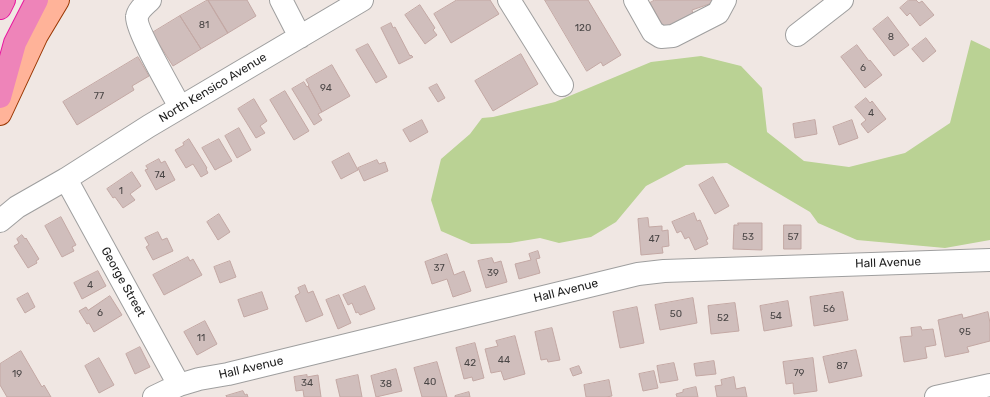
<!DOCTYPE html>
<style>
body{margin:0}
canvas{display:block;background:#f0e7e3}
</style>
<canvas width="990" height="397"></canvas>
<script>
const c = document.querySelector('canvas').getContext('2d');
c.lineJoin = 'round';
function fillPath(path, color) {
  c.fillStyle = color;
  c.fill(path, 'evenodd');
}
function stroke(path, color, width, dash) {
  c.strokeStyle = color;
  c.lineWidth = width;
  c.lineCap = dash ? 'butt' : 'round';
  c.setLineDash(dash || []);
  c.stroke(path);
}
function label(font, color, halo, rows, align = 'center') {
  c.font = font + ' Rubik,sans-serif';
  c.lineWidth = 4;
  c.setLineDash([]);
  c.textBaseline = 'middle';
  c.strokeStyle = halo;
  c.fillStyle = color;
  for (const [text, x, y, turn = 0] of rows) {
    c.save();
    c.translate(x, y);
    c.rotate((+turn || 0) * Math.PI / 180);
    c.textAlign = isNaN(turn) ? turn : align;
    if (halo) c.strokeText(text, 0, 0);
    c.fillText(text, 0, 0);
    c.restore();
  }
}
const forest = new Path2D(`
 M971,40L990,49V240L945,248L857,240L818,223L810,212L727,163L686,165L646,186L616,222L591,237L559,243L540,238L510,243L471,244L441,231L431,200L441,159L470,134L482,118L493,117L555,102L651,62L701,56L741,66L762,88L767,132L804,161L849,167L905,153L950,123Z`);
const building = new Path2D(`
 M208,0L228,33L201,49L180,16Z
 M208,0H247L256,16L228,33Z
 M457,0H490L499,14L451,43L434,14Z
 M545,0H588L621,55L603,66L601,62L587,71Z
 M655,0H717L718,1L692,10L693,14L665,29L650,3Z
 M909,0H916L919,3L922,1L934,15L920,26L910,13L907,16L900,8Z
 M420,5L435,28L433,30L437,35L425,44L405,15Z
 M180,16L201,49L173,66L152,33Z
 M888,17L909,45L894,56L873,29Z
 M391,23L393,28L395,27L410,56L411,55L413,57L399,64L381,28Z
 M926,38L936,51L923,62L912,49Z
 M368,44L387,77L376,83L356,50Z
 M857,45L869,61L870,60L882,75L865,88L841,57Z
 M521,54L538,84L493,111L475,81Z
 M138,57L149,76L132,86L134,90L77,125L63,102Z
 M332,65L350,96L322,112L308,86L309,85L306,80Z
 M304,82L307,87L308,86L322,112L318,114L322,120L314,125L292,89Z
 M437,84L445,98L438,102L429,88Z
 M285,91L309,131L294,140L270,100Z
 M866,98L870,103L872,101L886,119L868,133L861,124L866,120L855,107Z
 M254,99L267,121L260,126L265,133L256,138L238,109Z
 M422,120L428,132L410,142L403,130Z
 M815,120L817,134L795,138L793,124Z
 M852,120L858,138L839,145L833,127Z
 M239,128L251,150L237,158L225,136Z
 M189,139L207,168L206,169L208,173L201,177L193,164L186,168L175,150L184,145L183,143Z
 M219,139L232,161L215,170L202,148Z
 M349,153L358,170L341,179L332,162Z
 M159,159L161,163L165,161L175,180L156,190L145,170L148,169L146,166Z
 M377,160L379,164L385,162L388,171L364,181L358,168Z
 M132,172L141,186L130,194L135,200L123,208L115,197L113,198L107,189Z
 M713,177L729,206L715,214L699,185Z
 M694,213L697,221L700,220L708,239L706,240L708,244L695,250L689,237L685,239L681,231L677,233L672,222Z
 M219,214L230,232L218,240L207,222Z
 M61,217L76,245L72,247L74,251L62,257L45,226Z
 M648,218L649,227L662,226V231L668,230L669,246L662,247L663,253L641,255L638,219Z
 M738,223H762V250L733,249L734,225H738Z
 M784,225H801V249H784Z
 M158,232L162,240L167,238L173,251L153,260L146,247L149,245L145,238Z
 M22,235L25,239L26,238L39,259L36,261L37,263L28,268L14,246L19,243L17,239Z
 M538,251L540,258L536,259L540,273L519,279L515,264L531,260L529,254Z
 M447,254L454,275L464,271L471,291L453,297L447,279L432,284L425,262Z
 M188,257L190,261L193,259L202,275L164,295L153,275Z
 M492,258L494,263L501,261L507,282L486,288L478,261Z
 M230,261L236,277L220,283L214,267Z
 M98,271L106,286L82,299L74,283Z
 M305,285L308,293L313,291L323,315L306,322L295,296L300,293L298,288Z
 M365,286L375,309L360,315L358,312L356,313L352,303L348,305L343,295Z
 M262,292L268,309L244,317L238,300Z
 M843,292L848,320L814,326L810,297Z
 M28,293L35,307L25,313L17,299Z
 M339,295L351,323L338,329L326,300Z
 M110,296L122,315L94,332L89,323L87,324L79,311L86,307L88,310Z
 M693,298L697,323L660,330L655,305Z
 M788,301L792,326L764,331L760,306Z
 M735,303L739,331L711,334L708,306Z
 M637,307L644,343L620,348L613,312Z
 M988,312L990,323V341L967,347L969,352L945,357L938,320L962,314L963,318Z
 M205,321L217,344L197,355L184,332Z
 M921,327L922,330L933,329L936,345L925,347L927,358L904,362L900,337L912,336L911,328Z
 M552,328L560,360L548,362L547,359L541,360L535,332Z
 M515,336L525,374L504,380L501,371L491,373L485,349L498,346L496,341Z
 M475,343L484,378L473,381L472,377L464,379L456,348Z
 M140,347L150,367L135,374L126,354Z
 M856,350L862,376L829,383L823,357Z
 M21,351L42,387L44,385L51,397H7L0,385V364Z
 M99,358L114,385L99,393L85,366Z
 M813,358L817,391L794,394L793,383L786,384L783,362Z
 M714,361L716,374L696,376L694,364Z
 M437,362L447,397H422L414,368Z
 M674,363L678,380L660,383L657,366Z
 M579,366L582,373L573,376L570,369Z
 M396,369L402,391L376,397L371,376Z
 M654,371L658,388L643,391L639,374Z
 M307,375V377L318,375L321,397H304L303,390L296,391L294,377Z
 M358,375L362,397H340L336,380Z
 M734,377L736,389L745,387L747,397H717L715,386L722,385L721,380Z
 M609,380L612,396L606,397H586L584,385Z
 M696,387L698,397H677L676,394L683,392V390Z
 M243,391L245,395L247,394L248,397H227L226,396Z
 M469,392L470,397H455V396Z`);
const minor = new Path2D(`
 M150,0C145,5 138,10 137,17C135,28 173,94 180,107
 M281,0L300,37
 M509,0L562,85
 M635,0L653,32L661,37L673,36L718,13L725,0
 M797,35L842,0
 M66,179L179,385
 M0,221L17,207L66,179L149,126L362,0
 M154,397L179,385L199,379L228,374L638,274L664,271L990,260
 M936,397L990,385`);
const major = new Path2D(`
 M0,114L37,35L58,0`);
const highway = new Path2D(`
 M0,8L4,0
 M0,97L15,43L37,0`);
const numberNames = [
 ["81",204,25],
 ["120",583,28],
 ["8",891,37],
 ["6",863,68],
 ["94",326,88],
 ["77",99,96],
 ["4",871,113],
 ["74",160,175],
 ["1",121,191],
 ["53",748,237],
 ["57",793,237],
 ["47",654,239],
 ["37",439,268],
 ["39",493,273],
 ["4",90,285],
 ["56",829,309],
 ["6",100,313],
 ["50",676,314],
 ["54",776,316],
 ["52",723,318],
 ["95",965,332],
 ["11",201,338],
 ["44",504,360],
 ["42",470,363],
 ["87",842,366],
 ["79",799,373],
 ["19",17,374],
 ["40",430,382],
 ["34",307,383],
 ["38",386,384]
];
const streetNames = [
 ["North Kensico Avenue",213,88,-31],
 ["Hall Avenue",888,263,-2],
 ["George Street",123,282,61],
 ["Hall Avenue",566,291,-14],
 ["Hall Avenue",251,368,-13]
];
fillPath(forest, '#bad294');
fillPath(building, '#d0bebc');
stroke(building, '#c3a8a4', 1);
stroke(minor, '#9f9f9f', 24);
stroke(major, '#983600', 24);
stroke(highway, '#e816a0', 24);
stroke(minor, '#fff', 22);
stroke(major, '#ffb399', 22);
stroke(highway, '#ee84b9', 22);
label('10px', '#4a4646', null, numberNames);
label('12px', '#1e1e1e', '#fff', streetNames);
</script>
